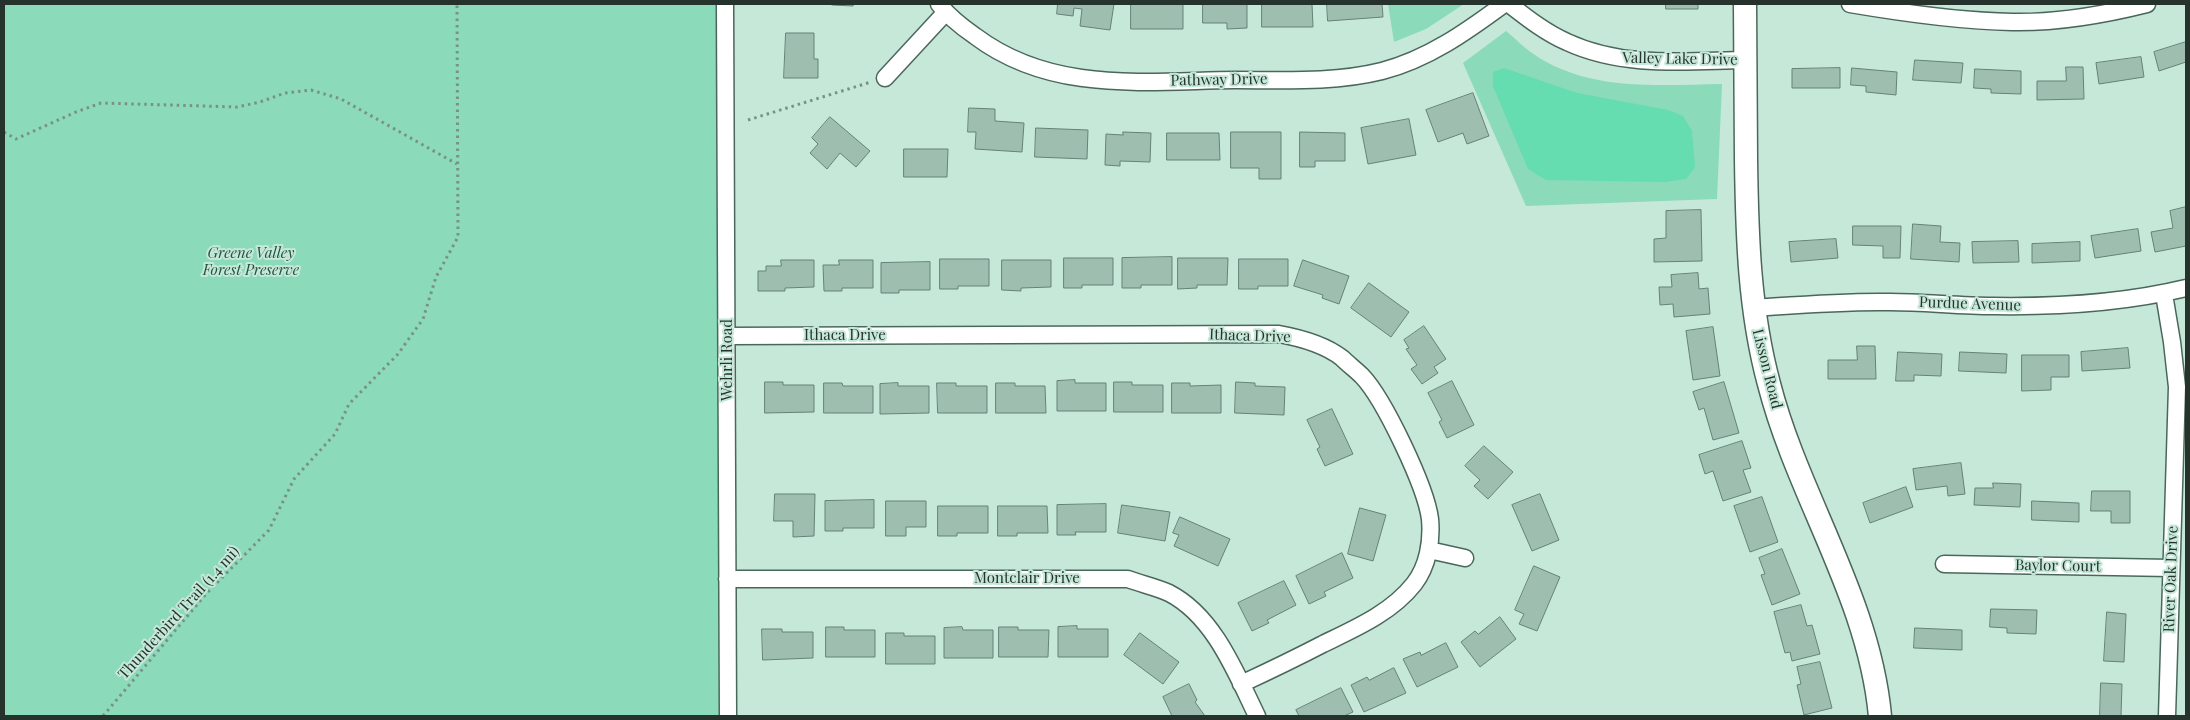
<!DOCTYPE html>
<style>
body{margin:0}
#map{position:relative;width:2190px;height:720px;overflow:hidden;background:#c6e8d9;font-family:"Playfair Display",serif}
canvas{display:block}
.frame{position:absolute;inset:0;border:5px solid #26332d;pointer-events:none}
</style>
<div id="map">
<canvas width="2190" height="720"></canvas>
<div class="frame"></div>
</div>
<script>
const c = document.querySelector('canvas').getContext('2d');
c.lineJoin = 'round';
function fillPath(path, color) {
  c.fillStyle = color;
  c.fill(path, 'evenodd');
}
function stroke(path, color, width, dash) {
  c.strokeStyle = color;
  c.lineWidth = width;
  c.lineCap = dash ? 'butt' : 'round';
  c.setLineDash(dash || []);
  c.stroke(path);
}
function label(font, color, halo, rows, align = 'center') {
  c.font = font + ' "Playfair Display",serif';
  c.lineWidth = 4;
  c.setLineDash([]);
  c.textBaseline = 'middle';
  c.strokeStyle = halo;
  c.fillStyle = color;
  for (const [text, x, y, turn = 0] of rows) {
    c.save();
    c.translate(x, y);
    c.rotate((+turn || 0) * Math.PI / 180);
    c.textAlign = isNaN(turn) ? turn : align;
    if (halo) c.strokeText(text, 0, 0);
    c.fillText(text, 0, 0);
    c.restore();
  }
}
const green = new Path2D(`
 M4,4H725L728,716H4Z
 M1388,4H1464L1426,29L1394,42Z
 M1506,31C1515,38 1523,47 1532,53C1587,92 1658,85 1722,84L1717,199L1526,206L1463,63Z`);
const water = new Path2D(`
 M1504,68L1577,93L1668,110L1683,116L1692,131L1695,167L1686,179L1665,182L1546,180L1528,169L1493,86V72Z`);
const building = new Path2D(`
 M832,4H854L853,6L832,5Z
 M1058,4H1114L1110,30L1080,26L1082,9L1074,8L1073,16L1057,14Z
 M1131,4H1183V29H1131Z
 M1203,4H1247V28L1227,29V23H1203Z
 M1262,4H1312L1313,27H1262Z
 M1327,4H1382L1383,17L1328,21Z
 M1666,4H1698V9H1666Z
 M786,33H814V59H818V78H784Z
 M2186,42V62L2159,71L2154,52Z
 M2141,57L2144,77L2099,84L2096,63Z
 M1915,60L1963,63L1961,83L1913,80Z
 M2066,67H2083L2084,99L2037,100V81H2066Z
 M1840,68V88H1792V69Z
 M1852,68L1897,72L1896,95L1866,92V86L1851,85Z
 M1975,69L2021,71V94L1991,93V89L1974,88Z
 M1473,93L1489,136L1467,144L1463,133L1438,142L1426,110Z
 M969,108L995,109V121L1024,123L1022,152L975,149L976,132H968Z
 M830,117L870,151L856,167L840,153L827,169L810,153L818,144L812,138Z
 M1409,119L1416,155L1368,164L1361,128Z
 M1036,128L1088,130L1087,159L1035,157Z
 M1123,132L1151,133L1150,162L1120,161V166L1105,165L1106,134L1123,135Z
 M1231,132H1281V179H1259V168H1231Z
 M1300,132L1345,133V161H1315V167H1300Z
 M1167,133H1219L1220,160H1167Z
 M904,149H948L947,177H904Z
 M2186,207V246L2155,252L2151,232L2173,228L2170,211Z
 M1701,210L1702,261L1654,262V239L1666,238V211Z
 M1913,224L1941,226L1940,242L1960,243L1959,262L1911,259Z
 M1853,226H1901L1900,258H1883V246L1853,245Z
 M2138,229L2141,251L2095,258L2091,236Z
 M1836,239L1838,258L1791,262L1789,242Z
 M2018,241L2019,262L1973,263L1972,242Z
 M2080,242V261L2032,263V244Z
 M1172,257V285H1141V288H1122V258Z
 M1064,258H1113V285H1082V288H1064Z
 M1178,258H1228L1227,285H1197V288L1178,289Z
 M940,259H989V286H958V289H940Z
 M1239,259H1288V286H1258V289H1239Z
 M781,260H814V287L785,288V291H758V271H766V266H781Z
 M839,260H873V288H842V291H824L823,265H839Z
 M1002,260H1051V287L1021,288V291L1002,290Z
 M1303,260L1349,276L1339,304L1322,298L1323,295L1294,286Z
 M930,262V290H899V293H881V263Z
 M1698,273L1699,289L1708,288L1710,314L1674,317L1673,304L1660,305L1659,287H1672L1671,275Z
 M1369,283L1409,312L1391,337L1351,308Z
 M1424,326L1446,359L1434,367L1438,373L1422,384L1411,369L1417,365L1406,349L1409,348L1404,340Z
 M1713,327L1720,376L1693,380L1686,331Z
 M1857,346H1875L1876,379H1828V360H1857Z
 M2128,348L2130,368L2082,371L2081,352Z
 M1898,352L1942,354L1941,376L1914,375V381H1896Z
 M1960,352L2007,354L2006,373L1959,371Z
 M2022,355H2069V377H2051V390L2022,391Z
 M1075,380V383H1106V411H1057V381Z
 M1452,381L1474,425L1447,438L1439,422L1442,420L1428,393Z
 M765,382H783V385H814V412L765,413Z
 M1114,382H1132V385H1163V412H1114Z
 M1236,382L1255,383V386L1285,387L1284,415L1235,413Z
 M1724,382L1739,433L1713,440L1704,408L1699,410L1693,392Z
 M824,383H842L843,386H873V413H824Z
 M898,383V386H929V413L880,414V384Z
 M937,383H956V386H987V413H938Z
 M996,383H1015V386H1045L1046,413H996Z
 M1172,383H1190V386L1221,385V413H1172Z
 M1332,409L1353,454L1325,466L1317,449L1320,447L1307,420Z
 M1742,441L1751,468L1743,470L1751,492L1723,501L1713,471L1705,474L1699,455Z
 M1484,446L1513,472L1488,499L1474,486L1480,480L1465,466Z
 M1961,463L1965,494L1948,496L1947,486L1916,490L1913,469Z
 M1993,483L2021,484L2020,507L1974,505L1975,488H1993Z
 M1906,487L1913,507L1870,523L1863,503Z
 M2092,491H2130V523H2111V511H2091Z
 M775,494H815L814,536L793,537V521H774Z
 M1540,494L1559,540L1532,551L1512,505Z
 M1762,497L1778,542L1750,552L1734,506Z
 M874,500V528H843V531H825V501Z
 M886,501H926V527H906V536H886Z
 M2032,501L2079,503V522L2032,520Z
 M1106,504V532H1075L1076,535H1057V505Z
 M1122,505L1170,512L1165,541L1118,533Z
 M938,506H988V533H957V536H938Z
 M998,506H1047L1048,533H1017V536H998Z
 M1360,508L1386,515L1373,561L1348,554Z
 M1180,517L1230,539L1218,566L1174,546L1179,535L1173,533Z
 M1782,549L1800,594L1772,605L1761,575L1765,574L1759,558Z
 M1342,553L1353,578L1324,592L1326,596L1309,604L1296,576Z
 M1534,566L1560,577L1537,631L1519,624L1524,614L1515,610Z
 M1284,581L1296,605L1267,620L1269,623L1252,631L1238,603Z
 M1801,605L1807,626L1812,625L1820,654L1792,661L1790,652L1785,653L1774,612Z
 M1991,609L2037,610L2036,634L2007,633V628L1990,627Z
 M2107,612L2126,614L2124,662L2104,661Z
 M1500,617L1516,639L1480,667L1461,642L1475,631L1478,634Z
 M1077,626V629H1108V657H1058V627Z
 M826,627H844V630H875V657H826Z
 M962,627L963,630H993V658H944V628Z
 M999,627H1018V630H1049L1048,657H999Z
 M1915,628L1962,630V650L1914,648Z
 M762,629H782V632H813V658L763,660Z
 M886,633H904V636H935V664H886Z
 M1140,633L1179,662L1163,684L1124,655Z
 M1446,643L1458,667L1417,687L1403,659L1420,652L1421,655Z
 M1820,662L1832,708L1804,715L1797,685L1801,684L1797,667Z
 M1394,668L1406,693L1364,712L1351,685L1367,677L1369,680Z
 M2101,683L2122,684L2121,716H2100Z
 M1189,684L1197,700L1195,702L1205,716H1172L1163,697Z
 M1341,688L1353,712L1344,716H1299L1296,710Z`);
const path = new Path2D(`
 M748,120L871,82
 M4,132L16,139L76,112L101,103L237,107L260,102L285,93L311,90L341,99L457,164
 M103,716L206,594L269,530L294,479L335,434L349,404L398,354L423,319L436,277L458,237L457,4`);
const street = new Path2D(`
 M725,4L728,716
 M939,4C949,17 962,27 975,36C1052,94 1145,81 1235,80C1283,80 1334,83 1382,71C1428,59 1466,32 1504,4
 M1509,4C1527,18 1546,33 1567,42C1623,68 1685,61 1745,60
 M1850,4C1903,13 1958,21 2012,22C2058,23 2103,15 2147,4
 M885,78L946,12
 M2164,294L2172,342L2177,387L2167,716
 M1753,308C1798,305 1844,301 1890,302C1924,302 1959,306 1993,306C2057,307 2124,303 2186,288
 M727,336L1279,334C1301,338 1324,344 1342,358C1348,364 1356,370 1362,376C1384,399 1426,487 1430,519C1432,541 1428,566 1414,584C1391,613 1356,628 1323,644C1296,658 1269,671 1241,684
 M1429,550L1465,558
 M1944,564L2171,568
 M727,579H1128C1141,584 1156,587 1169,593C1214,616 1236,673 1257,716`);
const secondary = new Path2D(`
 M1745,4C1745,55 1746,107 1746,159C1747,235 1749,310 1769,384C1798,497 1869,597 1880,716`);
const streetNames = [
 ["Valley Lake Drive",1680,59,1],
 ["Pathway Drive",1219,80,-1],
 ["Purdue Avenue",1970,304,2],
 ["Ithaca Drive",845,335],
 ["Ithaca Drive",1250,336,2],
 ["Wehrli Road",727,360,-90],
 ["Lisson Road",1767,369,76],
 ["Baylor Court",2058,566,1],
 ["Montclair Drive",1027,578],
 ["River Oak Drive",2171,579,-88],
 ["Thunderbird Trail (1.4 mi)",179,613,-48]
];
const parkNames = [
 ["Greene Valley",251,253],
 ["Forest Preserve",251,270]
];
fillPath(green, '#8bdaba');
fillPath(water, '#66dcb1');
fillPath(building, '#9ebeb0');
stroke(building, '#648376', 1);
stroke(street, '#4a675b', 19);
stroke(secondary, '#4a675b', 25);
stroke(path, '#799186', 3, [2.5, 4]);
stroke(street, '#fff', 16);
stroke(secondary, '#fff', 22);
label('15px', '#26332d', '#c6e8d9', streetNames);
label('italic 15px', '#225341', '#c6e8d9', parkNames);
</script>
